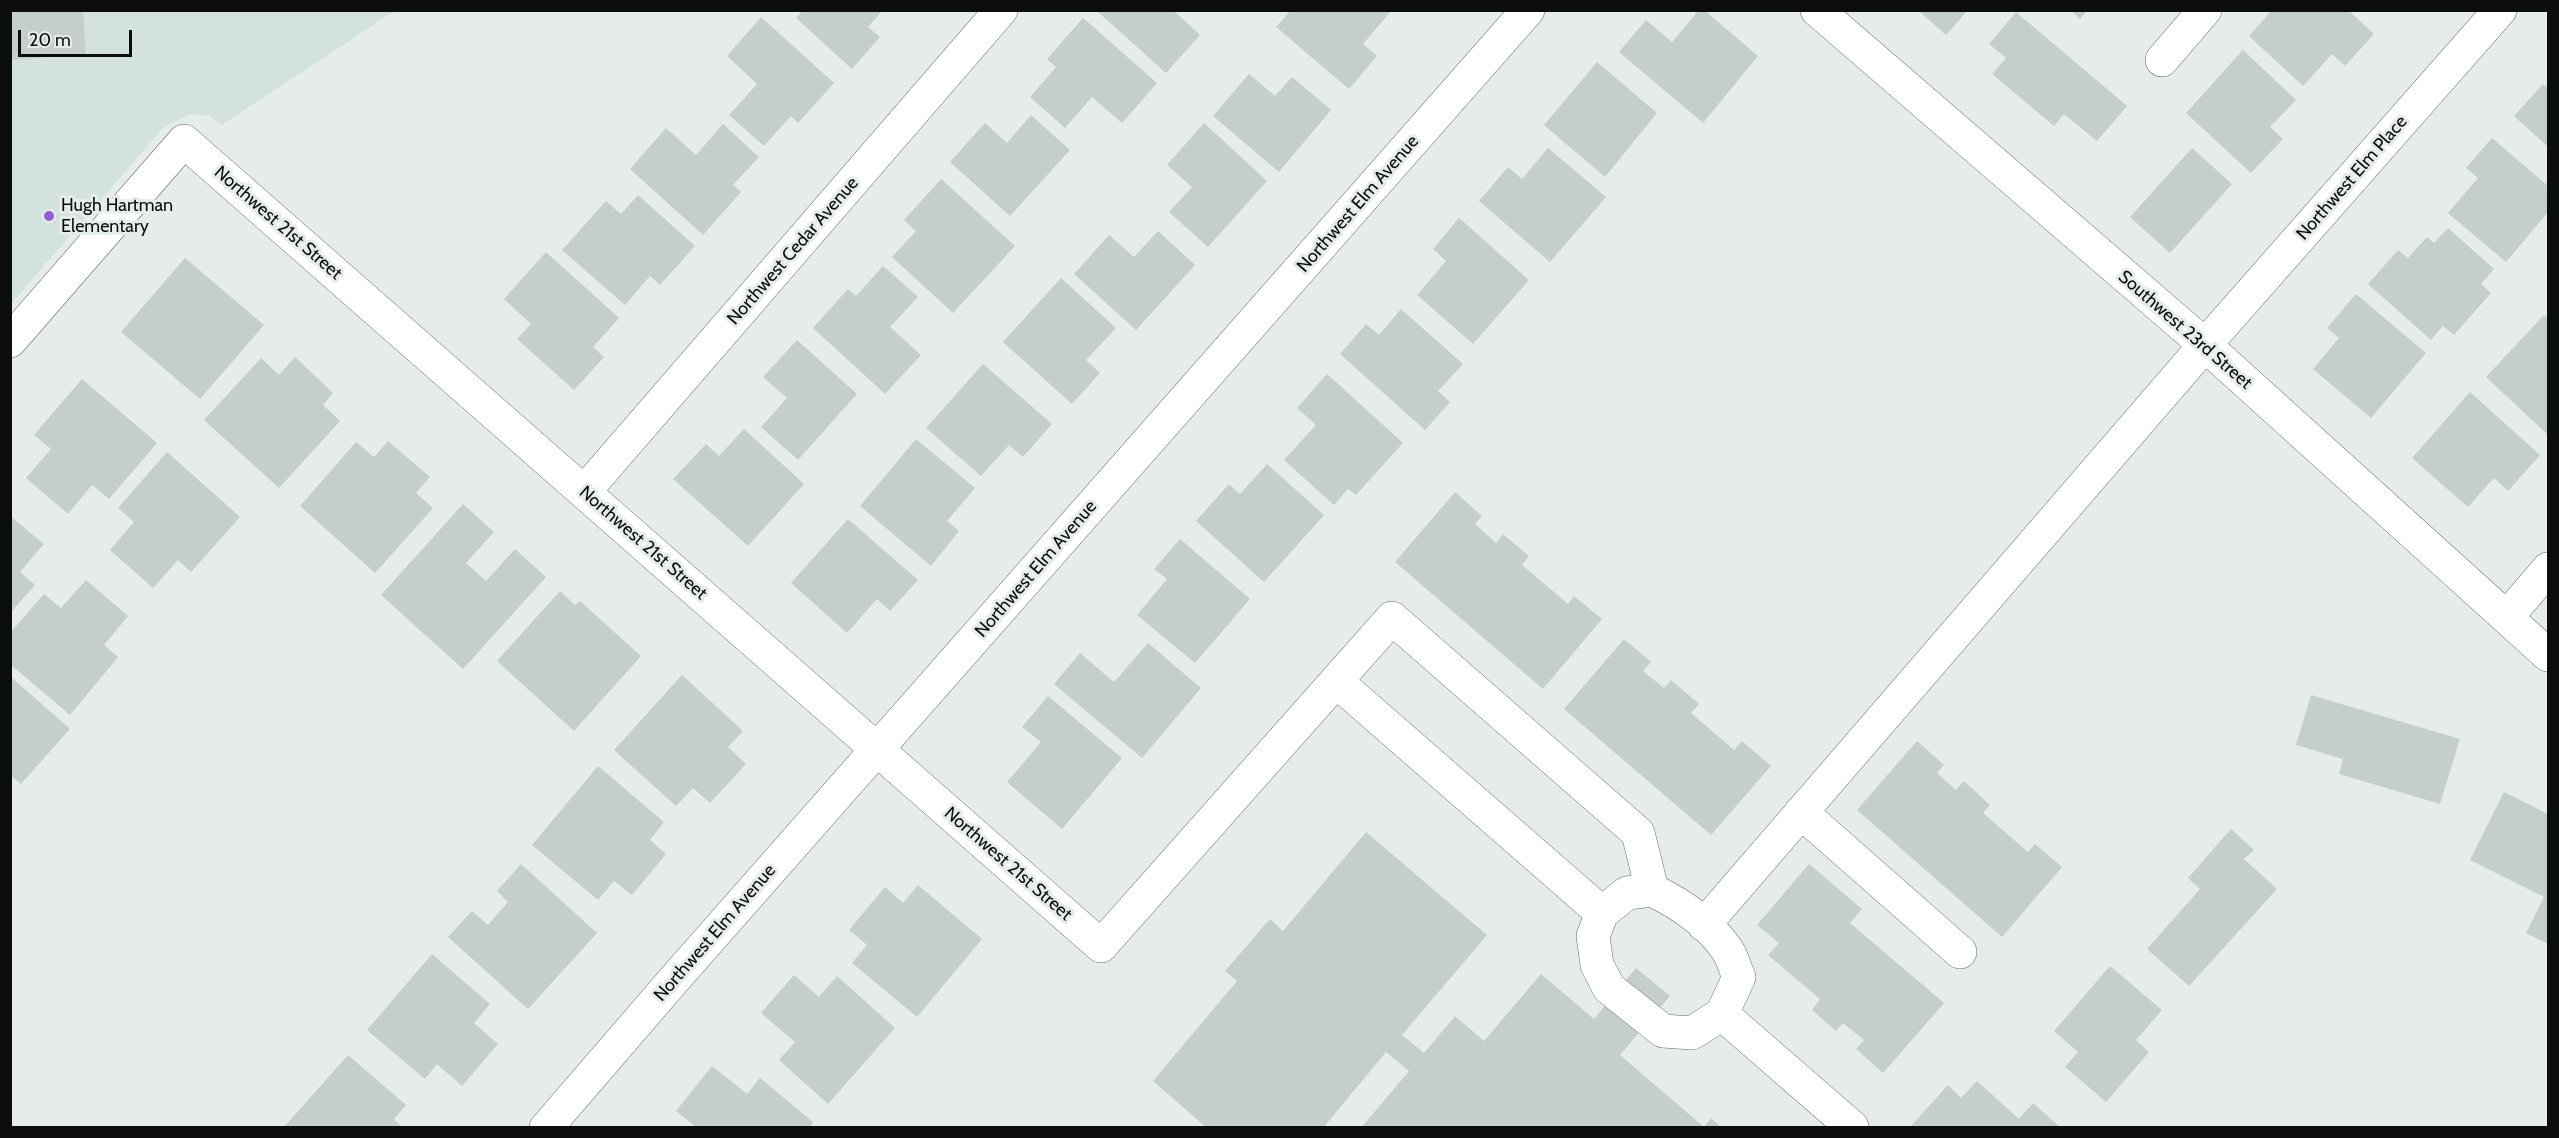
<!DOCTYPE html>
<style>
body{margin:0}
#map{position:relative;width:2559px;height:1138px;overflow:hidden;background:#e5ecea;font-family:Cabin,sans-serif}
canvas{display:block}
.frame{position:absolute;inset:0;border:12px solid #0c0e0e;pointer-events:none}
.scale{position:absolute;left:18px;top:30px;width:114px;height:27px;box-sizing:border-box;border:3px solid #0c0e0e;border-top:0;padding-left:8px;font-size:18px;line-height:21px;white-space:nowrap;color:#0c0e0e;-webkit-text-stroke:4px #e5ecea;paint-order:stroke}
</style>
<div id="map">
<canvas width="2559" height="1138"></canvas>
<div class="frame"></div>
<div class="scale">20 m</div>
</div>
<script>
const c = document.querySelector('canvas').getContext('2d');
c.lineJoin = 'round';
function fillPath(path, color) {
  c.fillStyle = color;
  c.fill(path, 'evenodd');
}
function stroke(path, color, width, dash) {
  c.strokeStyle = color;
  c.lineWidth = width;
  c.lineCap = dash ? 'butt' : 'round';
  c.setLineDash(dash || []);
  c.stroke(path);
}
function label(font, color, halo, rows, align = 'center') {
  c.font = font + ' Cabin,sans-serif';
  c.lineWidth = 6;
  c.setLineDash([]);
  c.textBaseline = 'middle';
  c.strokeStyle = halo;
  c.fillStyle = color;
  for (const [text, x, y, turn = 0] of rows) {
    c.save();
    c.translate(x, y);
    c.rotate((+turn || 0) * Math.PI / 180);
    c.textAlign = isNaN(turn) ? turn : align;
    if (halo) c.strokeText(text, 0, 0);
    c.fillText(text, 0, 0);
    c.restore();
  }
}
const built = new Path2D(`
 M11,11H394L222,125L210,116L190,114L163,128L11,304Z`);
const building = new Path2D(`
 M10,10H83L86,54L10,60Z
 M803,10H883L868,27L880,37L852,69L796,18Z
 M1096,10H1173L1200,35L1166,73Z
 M1291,10H1392L1363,44L1377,56L1349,89L1276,27Z
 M1699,10H1704L1758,56L1703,123L1619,52L1646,20L1672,42Z
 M1918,10H1968L1946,35Z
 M2071,10H2087L2080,19Z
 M2272,10H2348L2374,34L2345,66L2332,54L2303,86L2249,36Z
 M2016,12L2127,106L2097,141L2064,114L2054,126L1992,74L2006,58L1989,44Z
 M761,17L834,83L798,123L791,116L764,146L729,115L757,84L727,56Z
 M1083,18L1157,83L1122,123L1092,97L1065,128L1030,97L1056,67L1047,59Z
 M2243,50L2296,100L2270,127L2283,139L2251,173L2186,113Z
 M1597,62L1657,113L1605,177L1544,125Z
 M1249,74L1275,96L1292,77L1331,110L1279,172L1213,116Z
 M2543,84L2548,88V147L2514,116Z
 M1031,115L1070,150L1010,216L950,162L985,123L1007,143Z
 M1204,123L1267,181L1208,247L1169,212L1192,187L1167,165Z
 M723,124L759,157L733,185L741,192L703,235L630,169L666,128L696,155Z
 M2492,138L2548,186V212L2506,262L2448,213L2478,178L2466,168Z
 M1548,148L1606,197L1550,262L1479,201L1508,167L1522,179Z
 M2192,148L2232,184L2170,253L2130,217Z
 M941,179L1015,246L953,313L892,257L916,231L904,220Z
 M638,195L695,246L660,285L650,276L625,305L562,250L606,201L621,214Z
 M1459,218L1529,280L1473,344L1417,295L1446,261L1433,249Z
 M2448,228L2494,269L2481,284L2491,293L2454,335L2443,326L2431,340L2368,284L2398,250L2408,258L2427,237L2434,243Z
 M1158,231L1195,265L1136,330L1074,274L1109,235L1134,257Z
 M546,252L619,318L593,347L604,357L574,390L517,339L531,324L504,299Z
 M185,258L264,325L200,399L121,332Z
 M883,266L918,297L890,327L921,355L885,394L813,328L848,289L856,296Z
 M1061,278L1116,328L1086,360L1100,373L1072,404L1003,342Z
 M2356,294L2426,353L2371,418L2313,369L2339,338L2327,328Z
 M1401,309L1463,364L1438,391L1450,402L1425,430L1340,354L1366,324L1379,335Z
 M2544,315L2548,319V435L2486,377Z
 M797,340L857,394L798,460L761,427L787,398L763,377Z
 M295,357L333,393L323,405L340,421L279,488L204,420L261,358L279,375Z
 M983,364L1052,424L1023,457L1009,445L981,476L926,428Z
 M1327,374L1403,443L1356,495L1348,489L1334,505L1284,460L1316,425L1297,408Z
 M82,379L157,443L109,499L92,485L68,514L26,478L51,449L34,435Z
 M2470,392L2540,455L2508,491L2494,478L2468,507L2412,458Z
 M744,429L804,484L748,546L673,479L706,444L719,456Z
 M916,439L975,488L947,521L959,531L931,566L860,506Z
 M388,441L430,477L416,493L433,508L375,573L300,506L356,442L374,457Z
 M167,452L240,517L191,572L178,560L153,588L110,550L134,522L118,508Z
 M1267,464L1324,515L1264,582L1196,521L1229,484L1240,494Z
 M1455,492L1482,516L1475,524L1496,543L1503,534L1529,556L1522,565L1568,604L1574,596L1602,619L1543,689L1395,562Z
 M463,504L494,532L466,563L486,581L515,549L546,577L463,669L381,595Z
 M10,516L44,544L20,572L35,585L10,613Z
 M848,519L918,580L890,611L877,599L847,633L791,583Z
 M1180,539L1250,599L1195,663L1137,615L1167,579L1154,569Z
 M86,580L128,616L104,645L118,657L70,715L10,664V633L44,594L61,608Z
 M560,591L575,605L580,601L641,656L574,731L497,661Z
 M1624,639L1651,662L1643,671L1664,688L1671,680L1699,704L1691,713L1734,750L1742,741L1771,766L1711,835L1564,709Z
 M1148,643L1201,688L1142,758L1054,684L1080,653L1114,682Z
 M682,675L743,731L728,747L746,764L710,803L693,788L676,806L614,750Z
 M10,676L70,729L21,784L10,775Z
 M2311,695L2460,739L2440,804L2339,774L2343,759L2296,745Z
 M1048,696L1122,758L1062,829L1007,782L1041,742L1022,727Z
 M1917,741L1944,765L1937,773L1956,790L1964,781L1990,805L1983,813L2028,852L2035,844L2062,867L2002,937L1857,810Z
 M598,766L664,822L650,840L666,854L632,895L614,881L598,900L532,845Z
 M2504,792L2548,814V944L2526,933L2544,897L2470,860Z
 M2231,829L2254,850L2244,859L2277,889L2189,986L2147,949L2200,889L2188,878Z
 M1366,832L1487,935L1402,1035L1424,1053L1455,1016L1484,1041L1541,974L1594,1019L1636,968L1670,996L1620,1055L1704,1127L1711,1118L1722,1128H1361L1409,1071L1386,1052L1323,1128H1207L1153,1081L1237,981L1225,971L1270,919L1283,931Z
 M521,864L597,933L528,1009L448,937L472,911L488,925L508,902L497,891Z
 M1809,864L1862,909L1850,923L1944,1003L1883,1073L1856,1049L1864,1040L1843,1023L1836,1031L1812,1010L1820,999L1768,955L1779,943L1757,925Z
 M918,885L982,939L917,1017L852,963L867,945L849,930L885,887L903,903Z
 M432,954L490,1004L474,1023L498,1044L462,1086L437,1064L425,1079L367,1030Z
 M2110,966L2162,1010L2136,1040L2149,1052L2106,1102L2065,1067L2078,1052L2054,1031Z
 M794,975L819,997L837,976L895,1028L828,1104L779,1060L795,1042L761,1013Z
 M348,1055L406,1105L394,1119L403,1128H287L285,1126Z
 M712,1066L747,1094L760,1078L813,1122L809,1128H697L676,1111Z
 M1977,1081L2019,1119L2033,1103L2061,1128H1913L1911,1126L1948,1085L1961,1098Z`);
const minor = new Path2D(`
 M1817,10L2205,345L2548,655
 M2162,60L2205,10
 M10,341L184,141L1101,946L1392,618L1638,833L1652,890
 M584,492L1001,10
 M2507,617L2548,569
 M1336,681L1602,913
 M1801,812L1960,952
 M1652,890C1681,904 1710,924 1728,951C1733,959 1735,969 1739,977L1722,1014L1692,1033L1663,1031L1609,988L1597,965L1593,936L1602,913L1627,893Z
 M1704,925L2205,345L2500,10
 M1722,1014L1852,1127
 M546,1128L672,982L1528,10`);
const markers = [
 [49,216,6,"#925cd5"]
];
const streetNames = [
 ["Northwest Elm Place",2352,178,-49],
 ["Northwest Elm Avenue",1358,204,-49],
 ["Northwest 21st Street",278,223,41],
 ["Northwest Cedar Avenue",793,251,-49],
 ["Southwest 23rd Street",2185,330,41],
 ["Northwest 21st Street",643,543,41],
 ["Northwest Elm Avenue",1036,569,-49],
 ["Northwest 21st Street",1008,864,41],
 ["Northwest Elm Avenue",715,933,-49]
];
const poiNames = [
 ["Hugh Hartman",61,206],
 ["Elementary",61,227]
];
fillPath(built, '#d3e2de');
fillPath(building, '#c6cdcd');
stroke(minor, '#626766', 34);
stroke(minor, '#fff', 33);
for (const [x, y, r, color] of markers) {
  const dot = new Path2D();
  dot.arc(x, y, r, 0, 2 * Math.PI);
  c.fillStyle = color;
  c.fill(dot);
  stroke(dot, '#e5ecea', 2);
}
label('18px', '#0c0e0e', '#e5ecea', streetNames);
label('18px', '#0c0e0e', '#e5ecea', poiNames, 'left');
</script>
